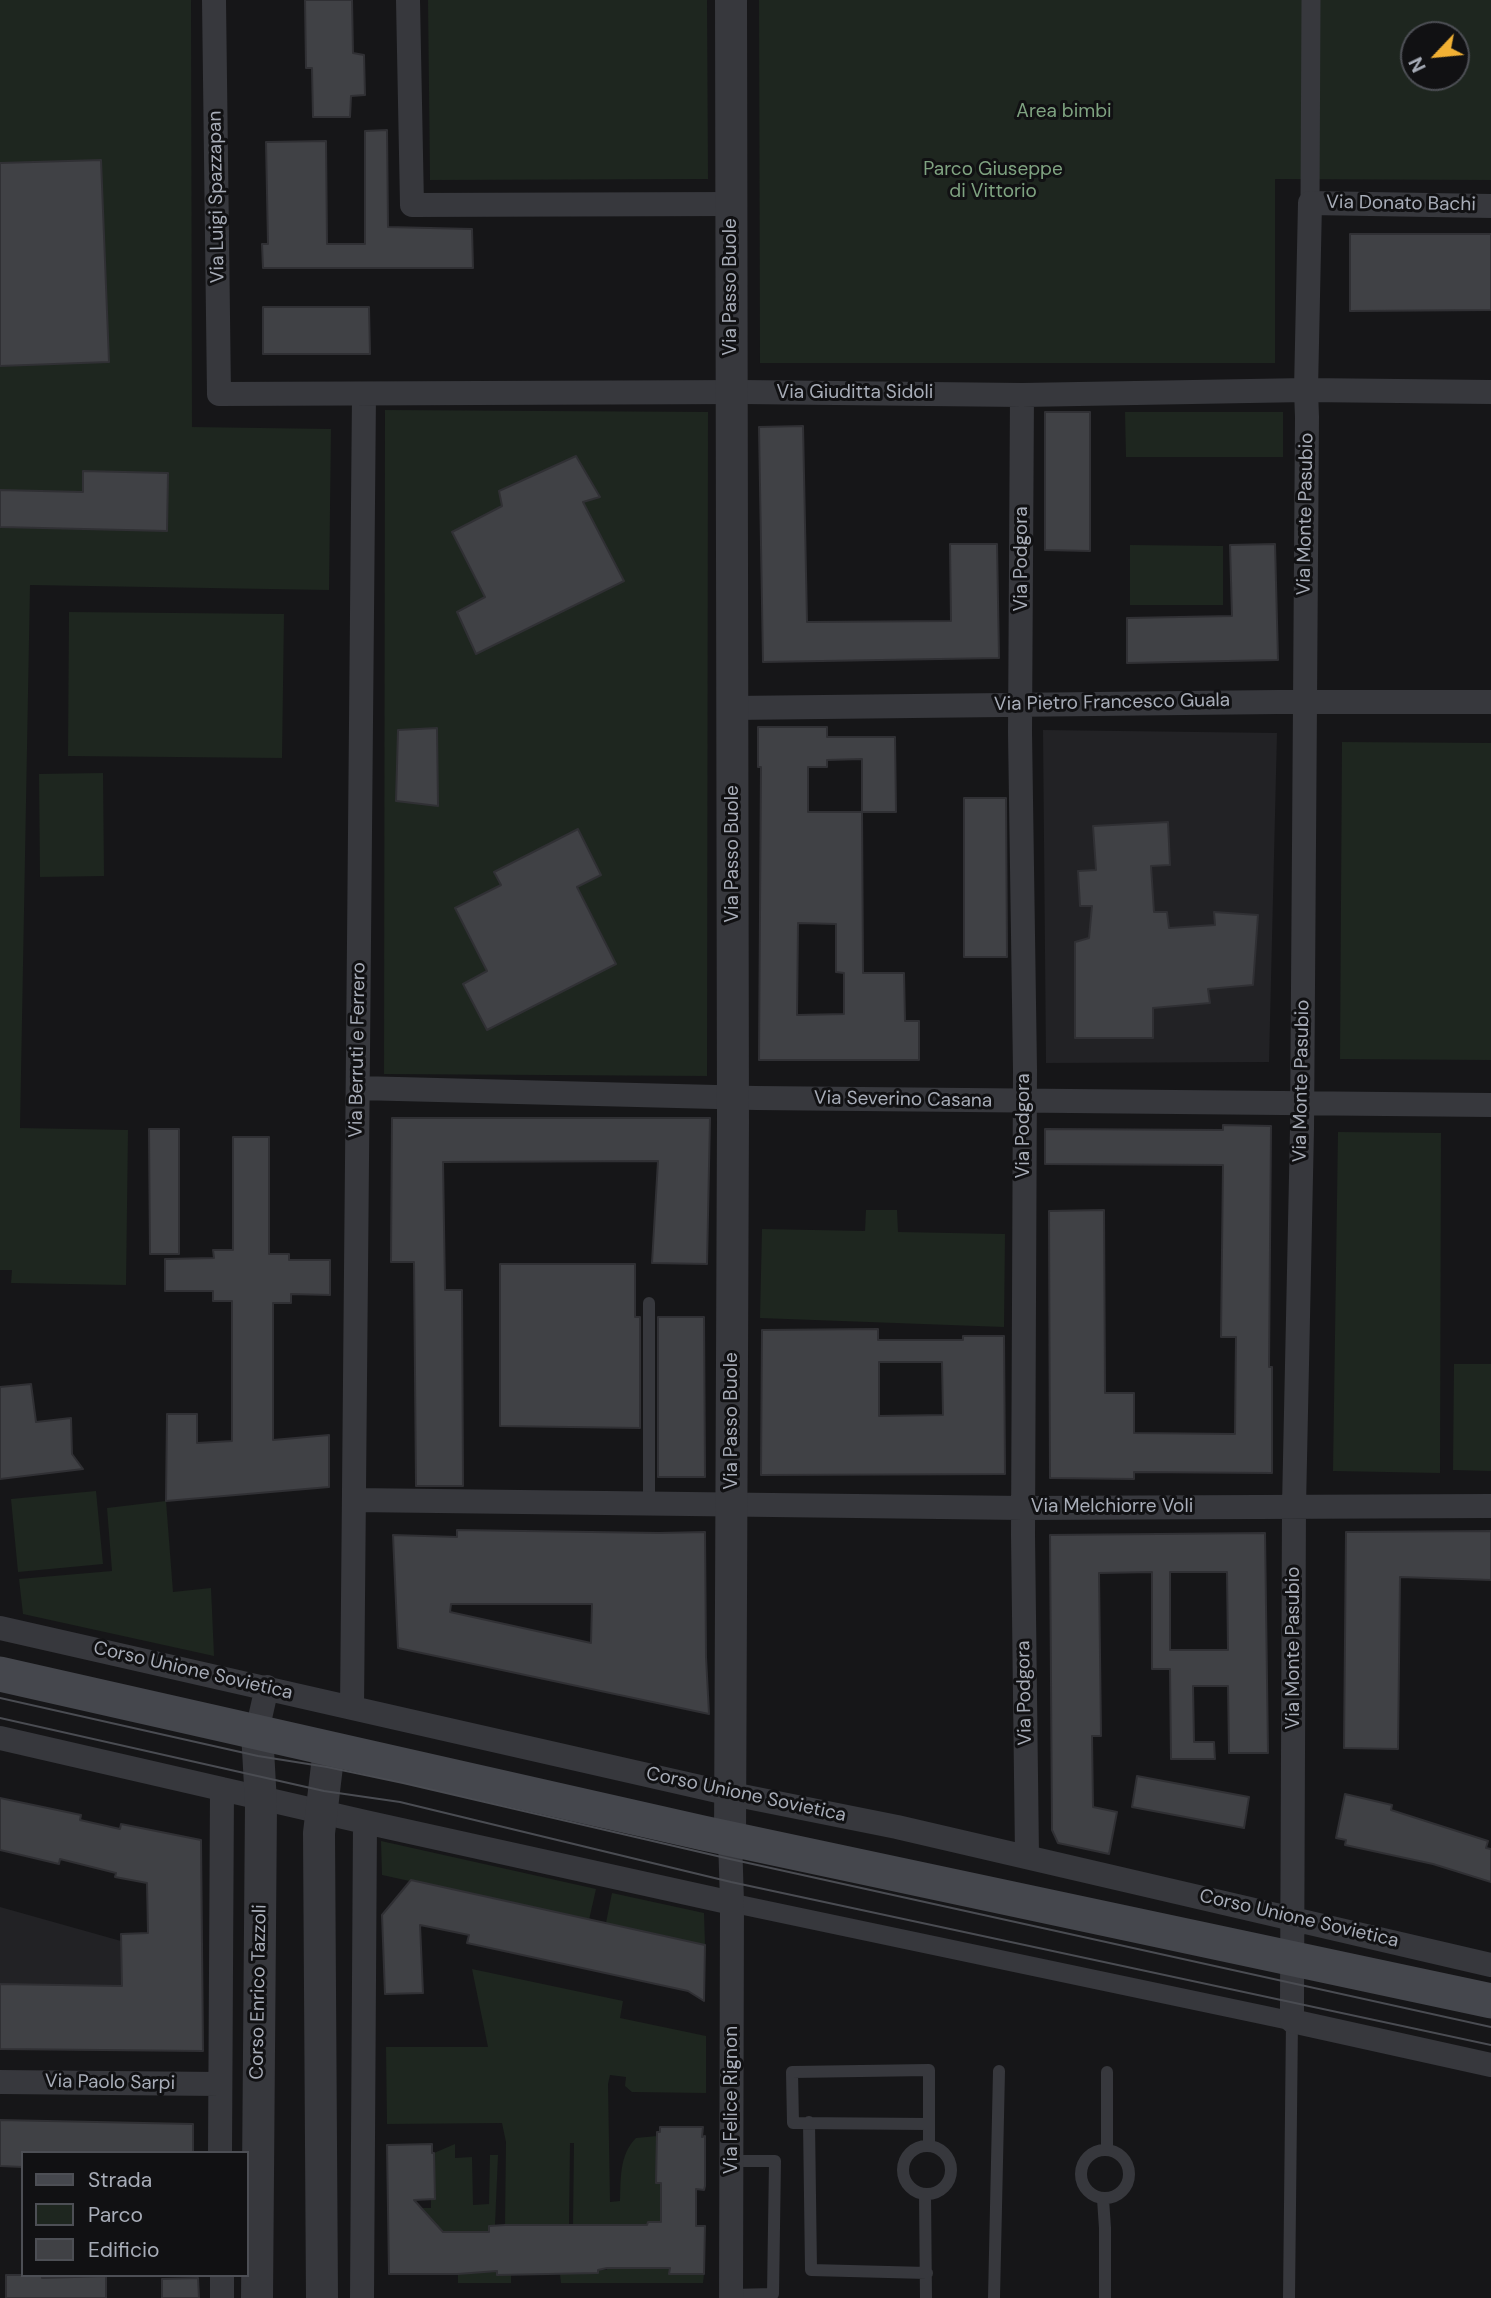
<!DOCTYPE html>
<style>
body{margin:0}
#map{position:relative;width:1491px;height:2298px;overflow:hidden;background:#161618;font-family:"DM Sans",sans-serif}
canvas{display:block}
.legend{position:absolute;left:21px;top:2151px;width:228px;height:126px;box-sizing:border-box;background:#111113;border:2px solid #4d4f55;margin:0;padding:9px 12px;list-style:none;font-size:21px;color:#a8adb8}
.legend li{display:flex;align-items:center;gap:14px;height:35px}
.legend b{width:35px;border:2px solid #4d4f55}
.north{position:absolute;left:1400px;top:21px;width:70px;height:70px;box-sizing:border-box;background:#111113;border:2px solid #4d4f55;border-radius:50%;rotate:244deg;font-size:19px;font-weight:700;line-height:28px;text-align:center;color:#a8adb8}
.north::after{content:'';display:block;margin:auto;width:24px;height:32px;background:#f2b134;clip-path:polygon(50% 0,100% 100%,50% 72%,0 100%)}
</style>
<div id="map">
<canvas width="1491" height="2298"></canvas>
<ul class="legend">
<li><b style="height:9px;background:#45474d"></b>Strada</li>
<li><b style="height:19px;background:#1e261f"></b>Parco</li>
<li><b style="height:19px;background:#404145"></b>Edificio</li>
</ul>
<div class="north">N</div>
</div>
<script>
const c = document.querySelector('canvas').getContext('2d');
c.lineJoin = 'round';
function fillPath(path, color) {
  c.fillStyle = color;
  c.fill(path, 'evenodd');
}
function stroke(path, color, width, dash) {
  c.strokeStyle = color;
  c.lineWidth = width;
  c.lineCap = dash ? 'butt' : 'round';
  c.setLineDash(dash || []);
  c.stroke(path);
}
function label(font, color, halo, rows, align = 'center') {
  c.font = font + ' "DM Sans",sans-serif';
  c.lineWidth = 6;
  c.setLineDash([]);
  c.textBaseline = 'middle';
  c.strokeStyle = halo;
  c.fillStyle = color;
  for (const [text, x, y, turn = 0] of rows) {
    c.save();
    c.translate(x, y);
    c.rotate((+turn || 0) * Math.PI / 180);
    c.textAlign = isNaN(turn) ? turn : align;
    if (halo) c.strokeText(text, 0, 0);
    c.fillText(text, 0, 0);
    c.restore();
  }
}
const built = new Path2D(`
 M1043,730L1277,733L1269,1062L1046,1063Z
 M0,1907L121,1941L122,2051L0,2049Z`);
const green = new Path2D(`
 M0,0H191L192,427L331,429L329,590L30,585L20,1128L128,1130L126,1285L11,1283L12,1270H0Z
 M428,0H707L708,179L430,180Z
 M759,0H1491V180L1275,179V363H760ZM1414,35H1456V77H1414Z
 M385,410L708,412L707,1076L384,1074Z
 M1125,412H1283V457H1126Z
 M1130,545L1223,546V605H1130Z
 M69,612L284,614L282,758L68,756Z
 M1342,742L1491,743V1060L1340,1059Z
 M103,773L104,876L40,877L39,774Z
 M1338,1132L1441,1133L1440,1473L1333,1471Z
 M866,1210H897L898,1232L1005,1234L1004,1327L760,1318L762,1229L865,1231Z
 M1454,1364H1491V1471L1453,1470Z
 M96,1491L103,1564L18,1572L11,1499Z
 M166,1501L173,1592L211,1588L214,1656L23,1614L19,1579L112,1571L107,1508Z
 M381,1841L596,1889L589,1920L382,1875Z
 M612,1893L704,1913L705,1945L606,1923Z
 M472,1969L623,2001L620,2018L706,2036V2093L632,2092L625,2086L626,2077L610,2075L608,2084L610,2202L620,2201C621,2179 619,2155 636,2138L657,2136L656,2183H661V2222H648L647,2225H573L574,2143H570L569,2225H505L506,2142L502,2123L387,2124L386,2047H488Z
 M455,2144V2158L472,2157L473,2205L489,2204L490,2155H498L495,2225L489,2226L490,2270L497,2271V2275L511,2274V2283H458V2232H422V2208H431V2199H435L434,2153Z
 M632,2230L633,2268H670V2274H704L703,2283H561L560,2274L598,2273V2270H607V2248Z`);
const building = new Path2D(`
 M305,0H352L353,53L364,55L365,95L351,96L350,117H313L312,68H306Z
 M387,130L388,227L472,229L473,268H263L262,244H268L266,142L326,141L327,244H365V131Z
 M101,160L109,362L0,366V163Z
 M1350,234H1491V310L1350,311Z
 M263,307H369L370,354H263Z
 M1045,412H1090V551L1045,550Z
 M803,426L807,622L951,621L950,544H997L999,658L763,662L759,427Z
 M576,456L600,497L583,502L624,581L476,654L457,612L485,597L452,532L502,506L499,491Z
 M83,471L168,473L167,531L0,527V490L83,492Z
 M1275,544L1278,660L1127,663V618L1232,616L1230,545Z
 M758,727H827V737H895L896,812H862L863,973H904L905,1021H919V1060H759L761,767H758ZM862,759V812H808V767H827V760ZM798,923L836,924V972L844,973V1014L797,1015Z
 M437,728L438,806L396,801L398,730Z
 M964,798H1006L1007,957H964Z
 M1168,822L1170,865L1151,866L1154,912H1167L1169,928L1215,925L1214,912L1258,915L1253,985L1208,989L1210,1003L1153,1008V1038H1075V942L1089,938L1092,906H1080L1078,871L1096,870L1093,826Z
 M578,829L601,875L577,887L616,964L487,1030L463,984L487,971L455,908L501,885L494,872Z
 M392,1118H710L707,1264L652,1263L658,1161L443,1162L445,1290H462L463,1486H416L414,1262H391Z
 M1223,1125L1271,1126L1269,1367H1272V1473L1134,1472V1479L1050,1478L1049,1211L1104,1210L1105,1393H1134V1433L1235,1434L1236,1337H1221L1223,1165L1045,1164V1129L1223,1130Z
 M149,1129H179V1254H150Z
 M233,1137H269V1254H289V1260H330V1295L291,1294V1303H273V1440L329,1435V1487L166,1501L167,1414H197V1443L232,1441V1301H213V1291H165V1259L214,1258L213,1250H233Z
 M500,1264H635V1317H640V1428L500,1426Z
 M658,1317H704L705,1477H658Z
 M878,1329V1340H963V1336H1004L1005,1474L761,1475L762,1330ZM879,1362H942L943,1415L879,1416Z
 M31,1384L36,1422L71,1418L72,1454L83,1469L0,1479V1387Z
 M457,1530L659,1533L705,1532L706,1657L709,1714L398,1648L393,1535L457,1537ZM451,1604H592L591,1643L450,1612Z
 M1491,1531V1580L1400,1577L1398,1749L1344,1748L1346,1532Z
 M1265,1533L1268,1753H1229L1228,1686H1193L1194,1742H1214L1215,1759H1171L1170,1669H1152V1572L1099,1573L1101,1736H1092L1093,1807L1117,1812L1109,1854L1058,1843L1052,1830L1050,1535ZM1170,1572H1227L1228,1650H1170Z
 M1137,1776L1249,1797L1244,1828L1132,1807Z
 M1345,1794L1392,1805L1391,1810L1488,1841L1486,1848L1491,1849V1882L1433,1864L1345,1845L1346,1840L1336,1838Z
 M0,1798L81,1815L80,1820L120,1829L121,1824L201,1840L203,2051L0,2049V1984L122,1986L121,1934L148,1933L147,1883L115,1877L116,1873L60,1859L59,1864L0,1850Z
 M411,1880L705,1945L704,2001L688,1991L467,1943L469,1935L420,1925L423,1993L385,1994L382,1915Z
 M0,2120L193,2124V2153H23V2167L0,2166Z
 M660,2127H703L702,2137L705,2136V2186L704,2190L696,2189V2226H705L704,2274H669L670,2268H607L598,2270V2273L497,2275V2271L458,2274H389L387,2145L432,2144V2153H434L435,2199L414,2200L443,2232H489V2226L505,2225H647L648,2222H661V2183H656L657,2132H660Z
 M6,2275H42V2278L106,2276V2298H6Z
 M198,2278L199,2298H162V2279Z`);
const service = new Path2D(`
 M649,1303V1503
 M809,2122L811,2270L927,2273
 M929,2145C929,2120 929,2095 929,2070L792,2072L793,2123L929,2124
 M903 2170a24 24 0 1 1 48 0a24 24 0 1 1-48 0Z
 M1081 2174a24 24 0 1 1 48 0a24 24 0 1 1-48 0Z
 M1107,2150V2072
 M925,2194L926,2298
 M1103,2199L1105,2228V2298
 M731,2295L773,2294L775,2161H731
 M994,2298L999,2071
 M1289,2298L1292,2021`);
const pedestrian = new Path2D(`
 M1310,203L1311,0
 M732,1903L1292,2021`);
const minor = new Path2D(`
 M214,0L219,394L742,392L1022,395L1306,390L1491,392
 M408,0L412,205L731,204
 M1491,206L1310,203L1306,390L1307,417L1302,1129L1294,1506L1292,2002V2021L1491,2065
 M1022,395L1020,732L1025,1070L1023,1535L1027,1856
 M732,708L1277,702H1491
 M358,1088L756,1098L1491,1105
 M354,1500L1023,1508L1491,1506
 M0,1628L722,1792L897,1827L1491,1965
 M352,1707L364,394
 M257,1731L267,1687
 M0,1738L365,1822L732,1903
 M730,1838L732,1903L731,2298
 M0,2082L220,2084
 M220,2153L222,1789
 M222,2275V2298
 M362,2298L365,1822`);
const tertiary = new Path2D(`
 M257,1731L261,1804L257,2298
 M730,1838L733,1120L731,0
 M322,2298L319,1833L329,1749`);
const secondary = new Path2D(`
 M0,1674L703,1833L1491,2001`);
const tram = new Path2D(`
 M0,1698L258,1756L327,1767L403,1783L730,1859L1491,2027
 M0,1718L324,1791L400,1802L731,1882L1491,2045`);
const parkNames = [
 ["Area bimbi",1064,112],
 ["Parco Giuseppe",993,170],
 ["di Vittorio",993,192]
];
const streetNames = [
 ["Via Luigi Spazzapan",217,197,-91],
 ["Via Donato Bachi",1401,204,1],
 ["Via Passo Buole",731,287,-90],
 ["Via Giuditta Sidoli",855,393],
 ["Via Monte Pasubio",1306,514,-89],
 ["Via Podgora",1022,559,-90],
 ["Via Pietro Francesco Guala",1112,703,-1],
 ["Via Passo Buole",733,854,-90],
 ["Via Berruti e Ferrero",358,1050,-89],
 ["Via Monte Pasubio",1302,1081,-89],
 ["Via Severino Casana",903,1100,1],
 ["Via Podgora",1024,1126,-90],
 ["Via Passo Buole",732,1421,-90],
 ["Via Melchiorre Voli",1112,1507],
 ["Via Monte Pasubio",1294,1648,-90],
 ["Corso Unione Sovietica",193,1671,13],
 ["Via Podgora",1025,1693,-91],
 ["Corso Unione Sovietica",746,1795,12],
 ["Corso Unione Sovietica",1299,1919,13],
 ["Corso Enrico Tazzoli",259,1992,-89],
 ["Via Paolo Sarpi",110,2083,1],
 ["Via Felice Rignon",732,2100,-90]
];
fillPath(built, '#222225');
fillPath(green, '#1e261f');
fillPath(building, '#404145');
stroke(building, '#303034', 2);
stroke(service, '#37383d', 12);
stroke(pedestrian, '#37383d', 19);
stroke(minor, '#37383d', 24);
stroke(tertiary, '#37383d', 32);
stroke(secondary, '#45474d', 35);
stroke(tram, '#4a4c52', 2);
label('19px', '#7fa381', '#111113', parkNames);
label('19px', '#a8adb8', '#111113', streetNames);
</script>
